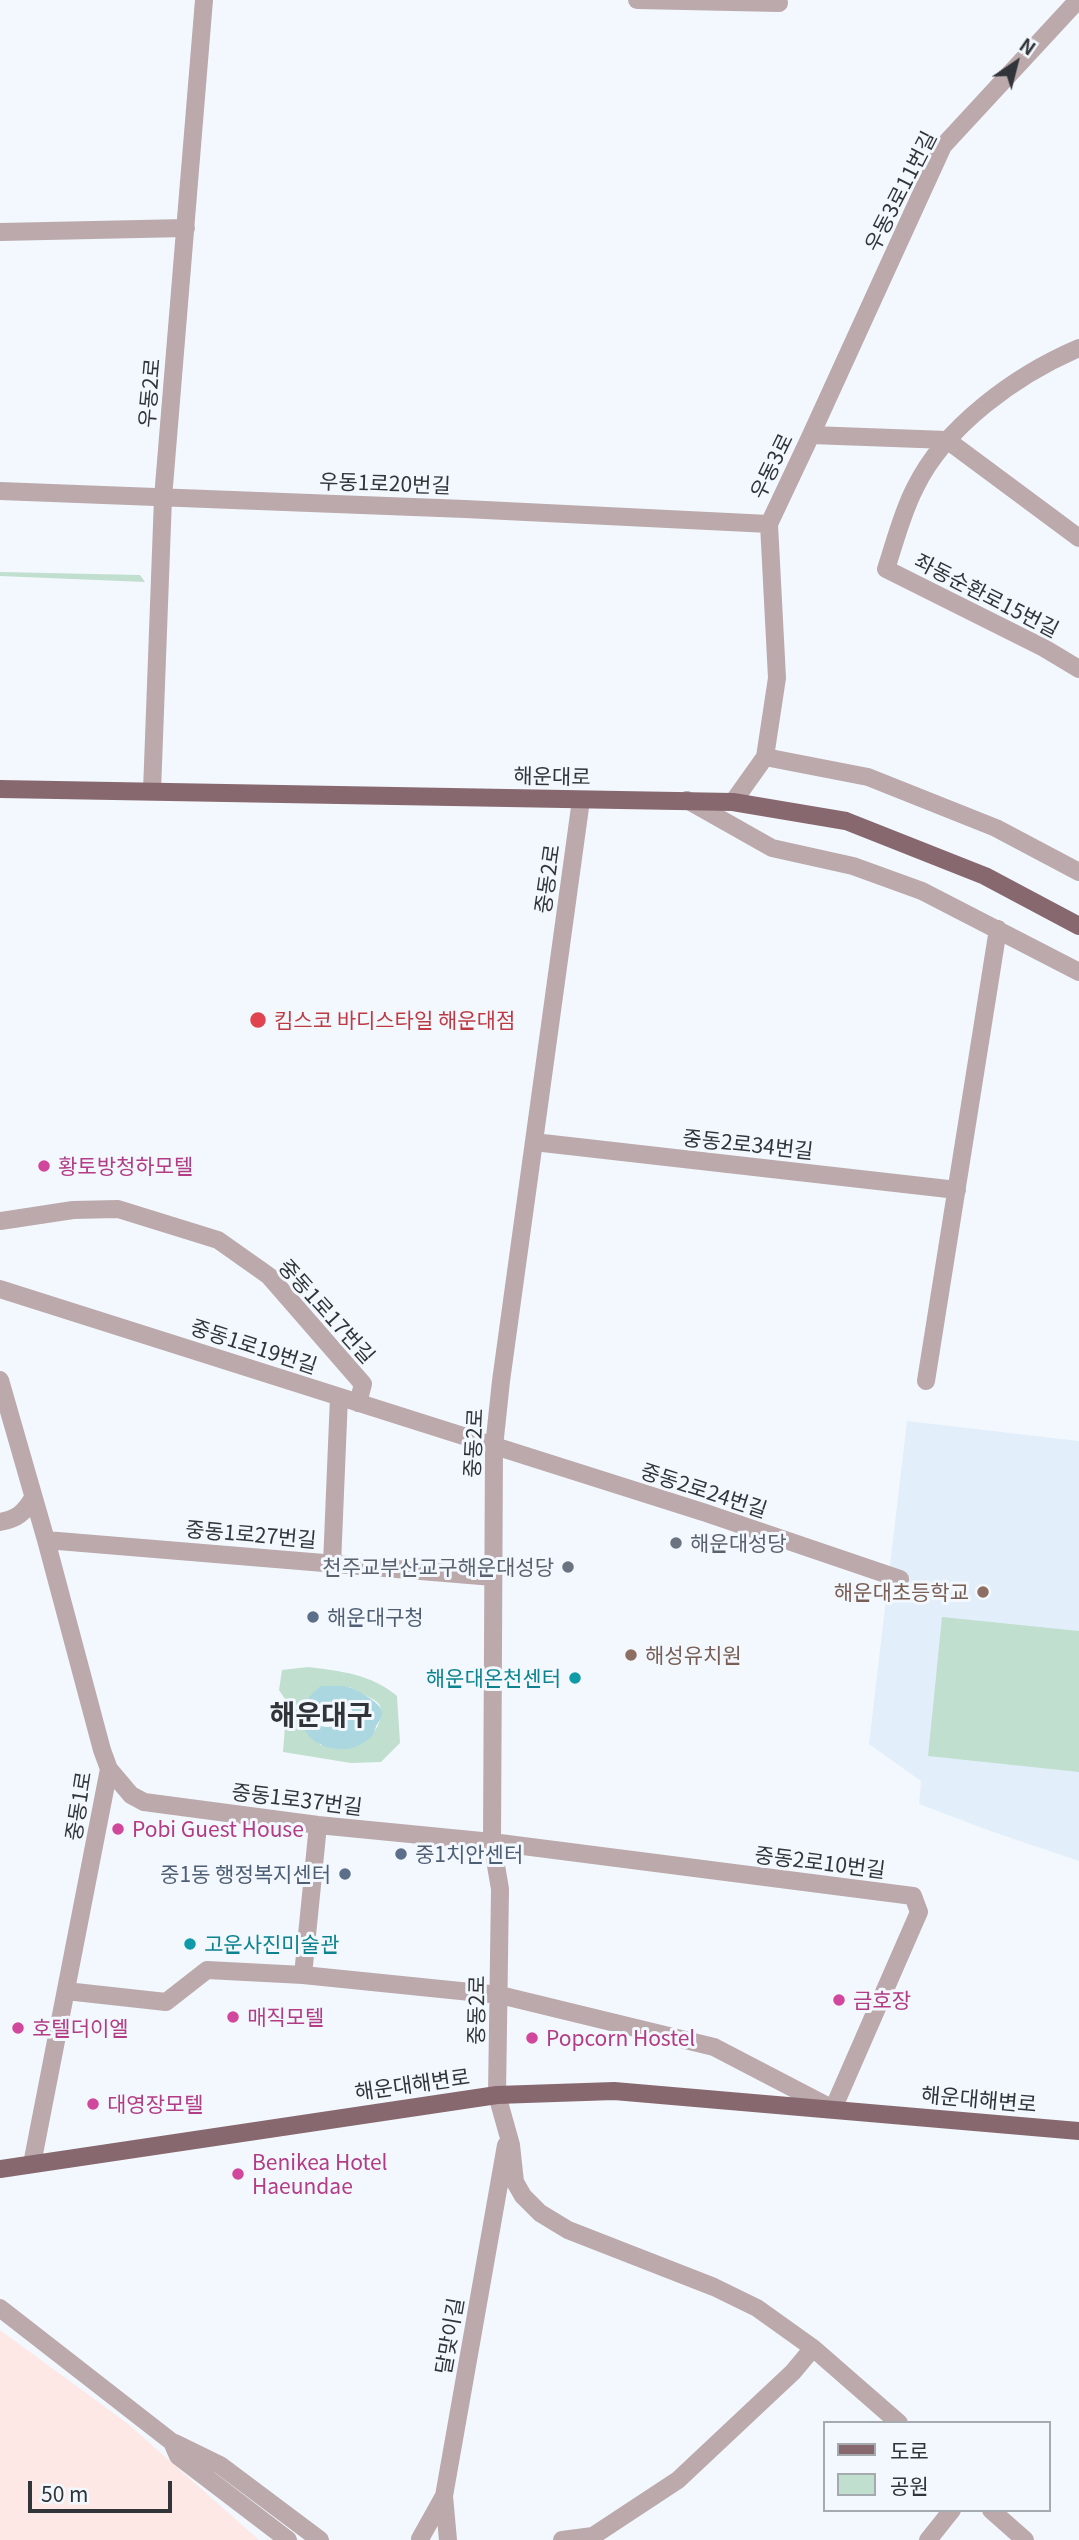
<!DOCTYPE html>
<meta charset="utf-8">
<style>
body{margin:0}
#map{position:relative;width:1079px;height:2540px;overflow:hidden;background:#f2f8fe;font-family:Georgia,"Noto Sans KR",serif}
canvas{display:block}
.legend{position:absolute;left:823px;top:2421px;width:228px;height:91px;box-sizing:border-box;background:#f2f8fe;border:2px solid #a5aaaf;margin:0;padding:9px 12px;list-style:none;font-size:21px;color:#313539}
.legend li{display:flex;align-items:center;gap:14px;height:35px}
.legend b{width:35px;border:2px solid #a5aaaf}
.north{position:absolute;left:981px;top:28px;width:70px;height:70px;-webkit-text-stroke:5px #f2f8fe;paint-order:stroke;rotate:35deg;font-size:19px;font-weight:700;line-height:28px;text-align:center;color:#313539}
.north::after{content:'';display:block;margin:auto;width:24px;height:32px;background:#313539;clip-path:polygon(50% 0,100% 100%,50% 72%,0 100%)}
.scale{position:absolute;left:28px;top:2481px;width:144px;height:32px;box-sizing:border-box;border:4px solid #313539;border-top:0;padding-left:9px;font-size:21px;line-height:24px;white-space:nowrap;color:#313539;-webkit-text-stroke:5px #f2f8fe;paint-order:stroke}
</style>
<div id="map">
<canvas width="1079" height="2540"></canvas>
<ul class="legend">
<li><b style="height:9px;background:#87686e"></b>도로</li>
<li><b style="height:19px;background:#c0dfce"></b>공원</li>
</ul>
<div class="north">N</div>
<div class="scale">50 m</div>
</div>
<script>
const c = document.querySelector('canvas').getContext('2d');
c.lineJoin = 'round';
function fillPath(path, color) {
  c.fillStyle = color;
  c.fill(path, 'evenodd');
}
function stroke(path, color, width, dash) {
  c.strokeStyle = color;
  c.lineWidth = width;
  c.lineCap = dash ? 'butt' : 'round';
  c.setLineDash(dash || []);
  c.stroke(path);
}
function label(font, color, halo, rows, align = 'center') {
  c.font = font + ' Georgia,"Noto Sans KR",serif';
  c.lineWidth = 6;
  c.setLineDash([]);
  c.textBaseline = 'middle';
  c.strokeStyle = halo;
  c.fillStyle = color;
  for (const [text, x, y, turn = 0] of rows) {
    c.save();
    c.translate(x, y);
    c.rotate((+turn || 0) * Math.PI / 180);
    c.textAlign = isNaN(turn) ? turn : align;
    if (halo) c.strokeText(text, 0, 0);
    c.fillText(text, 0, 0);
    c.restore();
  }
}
const commercial = new Path2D(`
 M0,2330L127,2423L259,2540H0Z`);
const built = new Path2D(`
 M907,1421L1079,1441V1861L993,1832L919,1804L921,1781L869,1744Z`);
const green = new Path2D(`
 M0,572L140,575L145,582L0,576Z
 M942,1617L1079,1631V1772L928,1756Z
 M308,1667C340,1671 371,1674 397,1696L400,1743L381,1762L351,1763L283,1752L287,1702L279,1690L282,1670ZM350,1687C358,1693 373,1697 379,1704C388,1716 371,1741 359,1745C352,1748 329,1745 320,1745L304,1708Z`);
const water = new Path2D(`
 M321,1686C330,1686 340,1685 348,1687C356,1689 381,1703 382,1711C383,1717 379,1722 376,1726C376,1728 373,1735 372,1736C338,1772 267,1727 321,1686ZM339,1704L346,1705L352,1710V1717C341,1726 321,1733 313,1719L316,1714Z`);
const minor = new Path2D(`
 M637,0L779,3
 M0,232L186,228
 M1079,348C1016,375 945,426 915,488C902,513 895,542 886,569L1044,648L1079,669
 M811,435L943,146L1078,0
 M947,440L1079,538
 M0,491L465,509L769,524
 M765,757L868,777L996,828L1079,872
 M152,791L163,498L204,0
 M581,800L501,1381L494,1447L492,1842L500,1889L497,2095L511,2145L515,2182L523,2196L540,2213L568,2230L714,2287L757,2308L813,2348L899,2423
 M687,800L772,848L853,866L922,891L1079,972
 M733,802L765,757L777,678L769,524L811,435L947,440
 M534,1142L957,1190
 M0,1221L73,1210L118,1209L218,1240L269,1276L363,1384L358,1403
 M0,1289L706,1513L900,1579
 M0,1380L46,1540L102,1750L109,1769L32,2164
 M926,1381L998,929
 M0,1522C17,1519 24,1513 33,1498
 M46,1540L493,1577
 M332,1564L339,1397
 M303,1975L318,1825
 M66,1991L166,2002L207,1970L303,1975L500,1995L714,2047L833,2109L919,1912L913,1896L492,1842L318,1825L144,1802L131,1795L109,1769
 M0,2308L172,2442L178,2456L288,2540
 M175,2443L220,2465L320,2540
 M444,2496L448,2540
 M991,2510L1025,2540
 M420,2539L444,2496L506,2145
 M562,2540L593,2536L678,2480L793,2372L813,2348
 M928,2540L952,2510`);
const major = new Path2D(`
 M0,789L733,802L846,821L985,876L1079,926
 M0,2169L497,2095L614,2091L1079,2131`);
const markers = [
 [258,1020,9,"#e0444e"],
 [44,1166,7,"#d1479c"],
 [676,1543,7,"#6b7280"],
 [568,1567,7,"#6b7280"],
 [983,1592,7,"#8d6e63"],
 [313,1617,7,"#5c6f8a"],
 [631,1655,7,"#8d6e63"],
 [575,1678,7,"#0f9aa8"],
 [118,1829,7,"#d1479c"],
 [401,1854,7,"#5c6f8a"],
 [345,1874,7,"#5c6f8a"],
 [190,1944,7,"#0f9aa8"],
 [839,2000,7,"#d1479c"],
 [233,2017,7,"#d1479c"],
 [18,2028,7,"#d1479c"],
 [532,2038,7,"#d1479c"],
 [93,2104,7,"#d1479c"],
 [238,2174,7,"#d1479c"]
];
const streetNames = [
 ["우동3로11번길",900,191,-63],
 ["우동2로",149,393,-85],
 ["우동3로",771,466,-64],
 ["우동1로20번길",385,483,2],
 ["좌동순환로15번길",987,595,27],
 ["해운대로",552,776,1],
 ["중동2로",547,879,-82],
 ["중동2로34번길",748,1144,6],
 ["중동1로17번길",327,1311,48],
 ["중동1로19번길",254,1346,18],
 ["중동2로",473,1443,-87],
 ["중동2로24번길",704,1490,18],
 ["중동1로27번길",251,1534,5],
 ["중동1로37번길",297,1799,7],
 ["중동1로",78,1806,-81],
 ["중동2로10번길",820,1862,7],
 ["중동2로",476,2010,-89],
 ["해운대해변로",412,2084,-8],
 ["해운대해변로",979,2099,5],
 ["달맞이길",449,2336,-80]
];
const healthNames = [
 ["킴스코 바디스타일 해운대점",274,1020]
];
const hotelNames = [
 ["황토방청하모텔",58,1166],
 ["Pobi Guest House",132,1829],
 ["금호장",853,2000],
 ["매직모텔",247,2017],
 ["호텔더이엘",32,2028],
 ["Popcorn Hostel",546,2038],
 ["대영장모텔",107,2104],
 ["Benikea Hotel",252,2162],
 ["Haeundae",252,2186]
];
const worshipNames = [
 ["해운대성당",690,1543],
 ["천주교부산교구해운대성당",554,1567,"right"]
];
const educationNames = [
 ["해운대초등학교",969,1592],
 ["해성유치원",645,1655,"left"]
];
const serviceNames = [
 ["해운대구청",327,1617],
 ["중1치안센터",415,1854],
 ["중1동 행정복지센터",331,1874,"right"]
];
const cultureNames = [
 ["해운대온천센터",561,1678],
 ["고운사진미술관",204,1944,"left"]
];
const districtNames = [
 ["해운대구",321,1714]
];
fillPath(commercial, '#fde8e5');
fillPath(built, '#e2effb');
fillPath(green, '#c0dfce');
fillPath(water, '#abd7e0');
stroke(minor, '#bba9ac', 18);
stroke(major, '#87686e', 18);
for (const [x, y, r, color] of markers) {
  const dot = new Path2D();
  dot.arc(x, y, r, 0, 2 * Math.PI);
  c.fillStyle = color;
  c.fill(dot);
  stroke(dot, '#f2f8fe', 2.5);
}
label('21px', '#313539', '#f2f8fe', streetNames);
label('21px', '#be3a42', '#f2f8fe', healthNames, 'left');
label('21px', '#b23c85', '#f2f8fe', hotelNames, 'left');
label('21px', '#5b616d', '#f2f8fe', worshipNames, 'left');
label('21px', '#785e54', '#f2f8fe', educationNames, 'right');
label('21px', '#4e5e75', '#f2f8fe', serviceNames, 'left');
label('21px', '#0d838f', '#f2f8fe', cultureNames, 'right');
label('bold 28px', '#313539', '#f2f8fe', districtNames);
</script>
